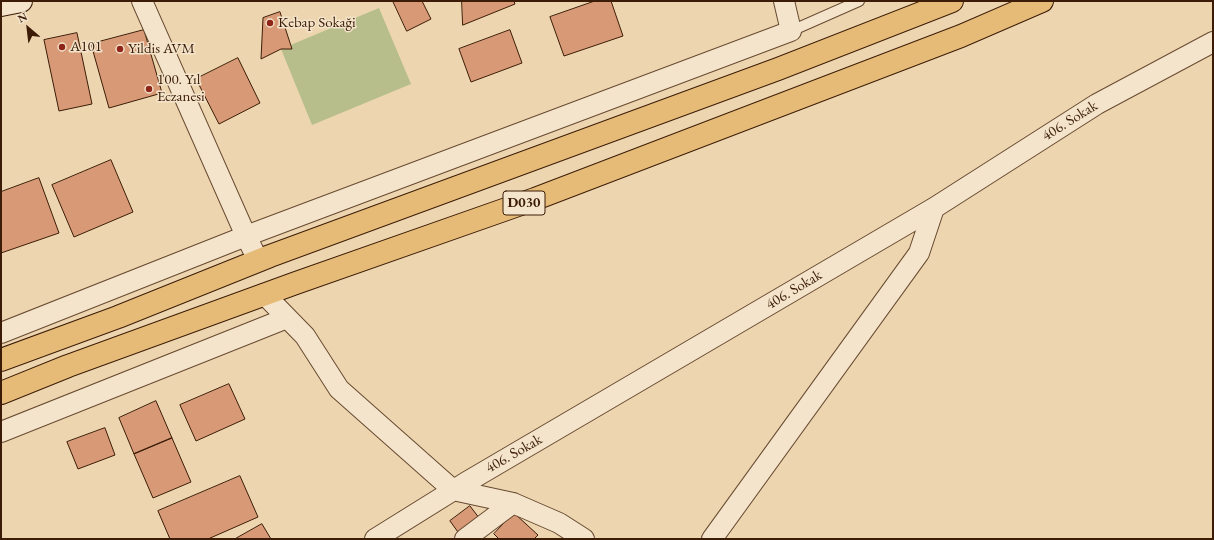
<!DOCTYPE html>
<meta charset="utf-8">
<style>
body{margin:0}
#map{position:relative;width:1214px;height:540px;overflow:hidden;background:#edd6af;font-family:"EB Garamond",serif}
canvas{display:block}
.frame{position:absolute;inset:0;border:2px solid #3c1c07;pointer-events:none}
.north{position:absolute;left:8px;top:8px;width:40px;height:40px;-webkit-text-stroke:3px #f3e4cb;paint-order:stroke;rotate:332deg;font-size:11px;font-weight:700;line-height:16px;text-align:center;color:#3c1c07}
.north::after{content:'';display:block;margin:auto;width:14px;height:18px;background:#3c1c07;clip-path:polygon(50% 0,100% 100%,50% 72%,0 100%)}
</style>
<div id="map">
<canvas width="1214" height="540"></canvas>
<div class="frame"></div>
<div class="north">N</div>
</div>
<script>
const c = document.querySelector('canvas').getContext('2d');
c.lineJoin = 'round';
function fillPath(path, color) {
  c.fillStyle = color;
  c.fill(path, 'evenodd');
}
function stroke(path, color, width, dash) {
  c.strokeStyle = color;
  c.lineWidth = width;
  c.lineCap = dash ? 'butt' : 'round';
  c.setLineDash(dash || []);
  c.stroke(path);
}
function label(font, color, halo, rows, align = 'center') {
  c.font = font + ' "EB Garamond",serif';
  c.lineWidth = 3;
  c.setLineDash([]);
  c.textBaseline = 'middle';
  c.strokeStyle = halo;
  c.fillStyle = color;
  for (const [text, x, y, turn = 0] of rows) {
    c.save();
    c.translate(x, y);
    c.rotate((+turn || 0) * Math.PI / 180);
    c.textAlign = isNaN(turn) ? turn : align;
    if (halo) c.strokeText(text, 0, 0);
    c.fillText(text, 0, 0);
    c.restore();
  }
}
const green = new Path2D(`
 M379,8L411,84L312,125L281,49Z`);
const building = new Path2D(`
 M393,1H422L431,19L407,31Z
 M462,1H514L515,4L463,25Z
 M595,1H611L623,36L564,56L550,17Z
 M280,12L292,49H281L261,59L263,18Z
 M144,30L162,93L109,108L91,44Z
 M510,30L522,63L471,82L459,49Z
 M77,33L92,104L59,111L44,40Z
 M238,58L260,103L219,124L196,79Z
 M111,160L133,212L74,237L52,185Z
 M39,178L59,233L1,253V192Z
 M229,384L245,419L196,441L180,405Z
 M156,401L172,438L134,454L119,418Z
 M105,428L115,455L78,469L67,442Z
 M172,438L191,482L153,498L134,454Z
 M240,476L258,517L208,539H170L158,511Z
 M470,506L483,523L463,539L450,521Z
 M514,513L538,535L534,539H499L494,534Z
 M262,524L271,539H235Z`);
const service = new Path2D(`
 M791,31L859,1`);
const minor = new Path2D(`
 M142,1L246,236L258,260
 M264,294L305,336L339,389L453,490L513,503L559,523L584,539
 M1,333L246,236L791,31L784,1
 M1,432L287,318
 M375,539L465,483L934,208L1097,104L1213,42
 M465,539L513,503
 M712,539L919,253L934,208`);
const secondary = new Path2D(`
 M1,5L21,1`);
const trunk = new Path2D(`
 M1,360L118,317L270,256L778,69L952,1
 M1,393L68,366L296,283L535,199L961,36L1042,1`);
const markers = [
 [270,23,4,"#8f2418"],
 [62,47,4,"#8f2418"],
 [120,49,4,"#8f2418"],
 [149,89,4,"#8f2418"]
];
const shields = [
 [524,203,42]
];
const shieldNames = [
 ["D030",524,203]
];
const poiNames = [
 ["Kebap Sokaği",278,23],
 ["A101",70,47],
 ["Yildis AVM",128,49],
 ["100. Yıl",157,80],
 ["Eczanesi",157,97]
];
const streetNames = [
 ["406. Sokak",1070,121,-32],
 ["406. Sokak",794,290,-31],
 ["406. Sokak",514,454,-30]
];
fillPath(green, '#b7be8c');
fillPath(building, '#d79976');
stroke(building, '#3c1c07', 1);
stroke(service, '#684a31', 12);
stroke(minor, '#684a31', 22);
stroke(secondary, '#3c1c07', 24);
stroke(trunk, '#3c1c07', 24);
stroke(service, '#f3e4cb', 10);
stroke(minor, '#f3e4cb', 20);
stroke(secondary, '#f3e4cb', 22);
stroke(trunk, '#e6bb78', 22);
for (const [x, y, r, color] of markers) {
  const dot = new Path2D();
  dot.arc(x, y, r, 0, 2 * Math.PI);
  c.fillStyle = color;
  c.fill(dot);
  stroke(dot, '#f3e4cb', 1.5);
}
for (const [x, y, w] of shields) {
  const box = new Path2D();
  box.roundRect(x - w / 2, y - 12, w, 24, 3);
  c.fillStyle = '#f3e4cb';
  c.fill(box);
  stroke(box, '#3c1c07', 1);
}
label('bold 14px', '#3c1c07', null, shieldNames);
label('15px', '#3c1c07', '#f3e4cb', poiNames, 'left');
label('15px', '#3c1c07', '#f3e4cb', streetNames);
</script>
